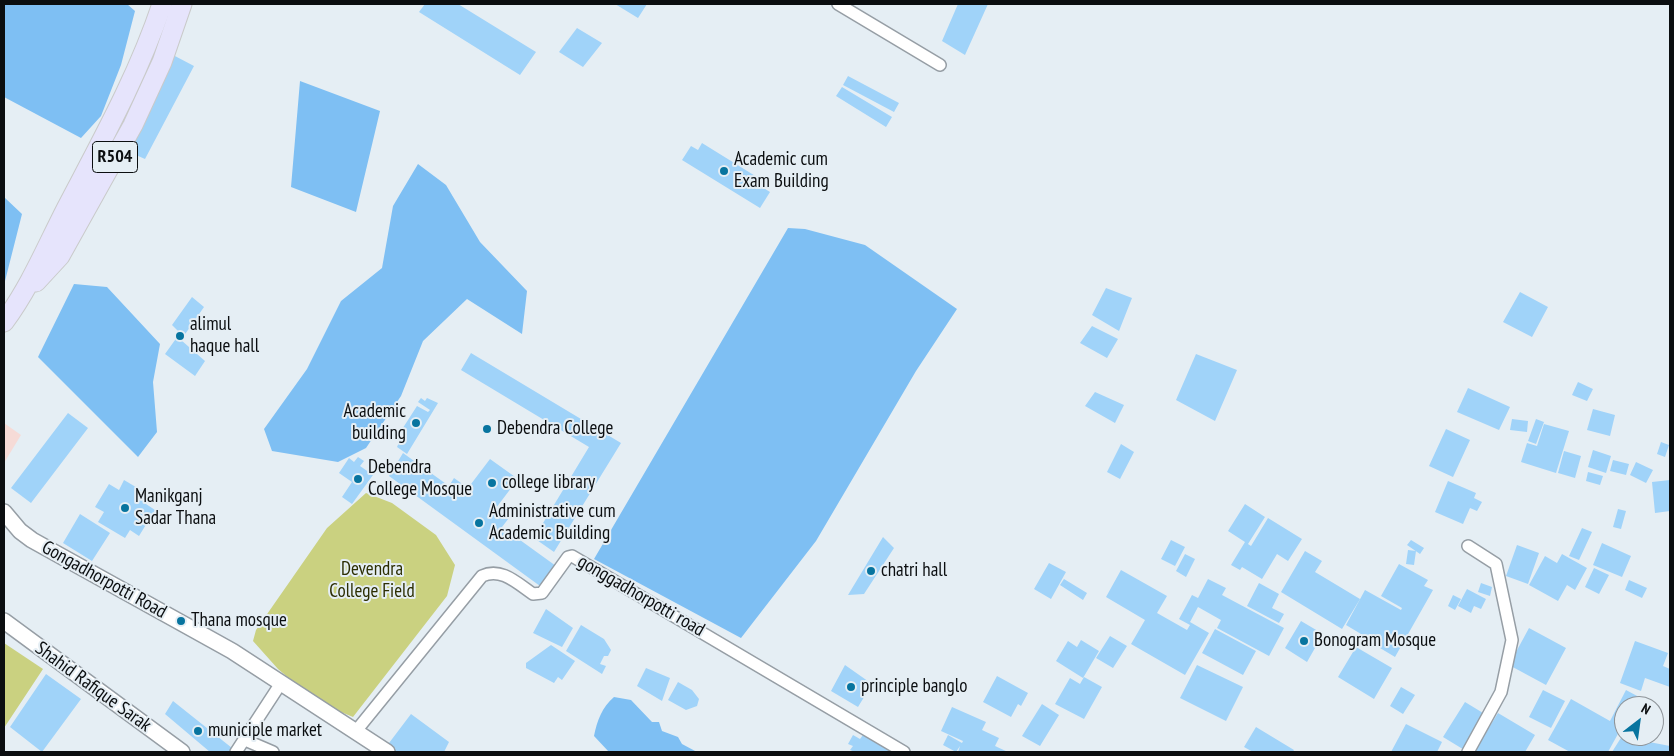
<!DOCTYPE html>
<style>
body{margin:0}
#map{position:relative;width:1674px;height:756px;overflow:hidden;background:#e5eef4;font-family:"PT Sans Narrow",sans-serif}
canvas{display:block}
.frame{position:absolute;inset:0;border:5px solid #0b0e10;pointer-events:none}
.north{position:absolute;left:1614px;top:696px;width:50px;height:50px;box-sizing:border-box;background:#e5eef4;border:1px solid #8e9499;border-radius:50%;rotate:30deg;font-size:14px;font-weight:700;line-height:20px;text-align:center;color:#0b0e10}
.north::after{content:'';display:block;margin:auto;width:18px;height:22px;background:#07749f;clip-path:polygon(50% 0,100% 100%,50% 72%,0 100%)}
</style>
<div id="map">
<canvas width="1674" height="756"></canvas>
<div class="frame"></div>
<div class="north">N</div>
</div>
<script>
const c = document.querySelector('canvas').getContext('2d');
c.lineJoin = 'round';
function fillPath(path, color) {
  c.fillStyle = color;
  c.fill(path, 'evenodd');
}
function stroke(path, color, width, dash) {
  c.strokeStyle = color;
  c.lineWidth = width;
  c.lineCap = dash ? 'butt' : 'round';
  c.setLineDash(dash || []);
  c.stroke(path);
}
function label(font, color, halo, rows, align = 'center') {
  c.font = font + ' "PT Sans Narrow",sans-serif';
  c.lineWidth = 4;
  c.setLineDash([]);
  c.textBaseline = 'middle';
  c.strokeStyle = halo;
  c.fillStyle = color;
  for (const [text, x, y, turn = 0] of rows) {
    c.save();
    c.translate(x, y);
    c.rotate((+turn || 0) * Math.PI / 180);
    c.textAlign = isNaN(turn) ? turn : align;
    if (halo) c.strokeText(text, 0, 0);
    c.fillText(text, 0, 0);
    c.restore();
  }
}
const industrial = new Path2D(`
 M4,423L21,435L4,463Z`);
const green = new Path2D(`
 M366,493L392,503L436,535L455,565L447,596L353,717L317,702L278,669L253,641L256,630L327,528Z
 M4,643L43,669L4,728Z`);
const water = new Path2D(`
 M4,4H127L135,11L121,65L101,116L81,138L4,97Z
 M300,81L380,111L356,212L291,187Z
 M418,164L446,185L480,242L527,291L522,334L467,299L423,341L401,396L366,448L338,462L272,451L264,429L307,369L341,301L382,268L393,206Z
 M4,197L22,214L4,285Z
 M788,228L805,229L865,245L957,309L916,371L816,541L741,638L594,559Z
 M74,284L107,287L160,344L153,382L157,432L138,457L38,357Z
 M614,697L631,700L652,722H659L662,731L678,737L682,744L697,752H609L594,736C597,721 602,707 614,697Z`);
const building = new Path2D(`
 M425,4H458L536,52L520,75L419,12Z
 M615,4H647L638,18Z
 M958,4H988L965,55L942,41Z
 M577,28L602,43L583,67L559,52Z
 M173,55L194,66L145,159L127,151Z
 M848,76L899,103L894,112L843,85Z
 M842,87L892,117L886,127L836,96Z
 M702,143L765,182L762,187L770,192L760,208L682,160L691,146L698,150Z
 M1106,288L1132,298L1119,331L1092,315Z
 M1520,292L1548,307L1532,337L1503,322Z
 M192,297L204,307L181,340L205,361L195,376L165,354L180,333L172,325Z
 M1092,326L1118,339L1107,358L1080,343Z
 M471,353L621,443L554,552L534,538L589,447L461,370Z
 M1196,354L1237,370L1215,421L1176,400Z
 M1578,382L1593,389L1587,401L1572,395Z
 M1468,388L1510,407L1499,430L1457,412Z
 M1095,392L1124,405L1115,423L1085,406Z
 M421,398L425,401L427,398L438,403L407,454L397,447L402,436L399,434L417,406L428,412L430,410L418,402Z
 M1593,409L1615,415L1610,436L1587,430Z
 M68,413L88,428L31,503L11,488Z
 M1512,419L1528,421L1527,432L1510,430Z
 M1536,419L1544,422L1536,444L1528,441Z
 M1544,424L1569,431L1556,473L1521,462L1527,443L1537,446Z
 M1446,429L1470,440L1453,477L1429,466Z
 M1661,442L1669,445L1665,457L1657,454Z
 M1121,444L1134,452L1120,479L1107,472Z
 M1593,450L1611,456L1606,473L1588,467Z
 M1564,451L1581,456L1575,478L1558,473Z
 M403,453L449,486L454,478L468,488L490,459L518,479L496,508L509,518L502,527L556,566L540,586L389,476Z
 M358,457L364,461L360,466L373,475L352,504L342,497L352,482L339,473L349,458L354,462Z
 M1613,460L1629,464L1626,475L1610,471Z
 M1636,462L1653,470L1646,483L1630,475Z
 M1588,472L1603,476L1600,485L1586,481Z
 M124,480L151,496L146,504L155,510L139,536L130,530L125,538L98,522L104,512L95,507L109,484L119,490Z
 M1670,480V511L1655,513L1652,482Z
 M1448,481L1476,493L1474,498L1482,502L1477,511L1470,508L1463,524L1435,512Z
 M1245,504L1265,517L1248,544L1251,546L1268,518L1302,539L1288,561L1277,554L1262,579L1242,567L1240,570L1231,565L1245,542L1228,531Z
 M1618,509L1626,511L1621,529L1613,527Z
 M80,514L110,533L92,561L63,543Z
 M1582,528L1592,532L1579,560L1569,556Z
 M883,537L894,548L864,594L848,595Z
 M1171,540L1185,547L1175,566L1161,559Z
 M1411,540L1424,548L1420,554L1407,545Z
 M1602,543L1631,556L1622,577L1593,565Z
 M1517,545L1539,553L1528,584L1506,576Z
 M1408,550L1416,551L1414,565L1406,564Z
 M1305,551L1322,561L1315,572L1360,599L1342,629L1281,592Z
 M1185,554L1195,559L1186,577L1176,571Z
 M1562,554L1587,568L1575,590L1567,585L1558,601L1529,585L1545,556L1557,563Z
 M1049,563L1066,572L1051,599L1034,589Z
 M1399,564L1428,580L1424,586L1433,590L1395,657L1375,645L1376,643L1346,625L1365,590L1401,610L1402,608L1381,596Z
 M1594,568L1609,575L1599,594L1585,587Z
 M1121,570L1167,596L1157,613L1187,630L1190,625L1179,619L1192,595L1198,598L1208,579L1226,588L1222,595L1284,628L1269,656L1217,628L1221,620L1198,607L1190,622L1209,633L1185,675L1131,644L1145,620L1106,597Z
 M1064,579L1087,593L1083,600L1060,585Z
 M1629,580L1647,588L1642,598L1625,590Z
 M1259,583L1279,594L1272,608L1284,614L1279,623L1247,606Z
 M1481,583L1492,587L1490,596L1478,592Z
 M1467,589L1486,599L1481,609L1474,606L1471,613L1458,606Z
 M1453,595L1461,599L1455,610L1448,606Z
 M546,609L573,628L562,647L533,633Z
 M1301,621L1323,634L1307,662L1285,648Z
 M581,625L604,639L611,650L608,656H604L600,664L606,666L602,674L566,651Z
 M1529,628L1566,648L1546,685L1509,665Z
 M1215,629L1256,651L1243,675L1202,653Z
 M1110,636L1127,646L1113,668L1096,658Z
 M1081,640L1099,651L1083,678L1056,661L1068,641L1077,647Z
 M1635,641L1668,653L1663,666L1670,669V687L1645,678L1641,691L1620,683Z
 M551,645L575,661L562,680L558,677L554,683L526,668V663Z
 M1356,647L1392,668L1374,699L1338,677Z
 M845,665L872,684L858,707L831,691Z
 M1197,665L1243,687L1226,721L1180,698Z
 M646,668L670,678L662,701L637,686Z
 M46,674L81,699L42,752L10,727Z
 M997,676L1028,693L1021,706L1018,704L1011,717L983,702Z
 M1084,677L1102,687L1084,719L1055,704L1070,678L1080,684Z
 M678,682L692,690L699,699L697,706L686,710L668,700Z
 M1401,687L1415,695L1403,714L1390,706Z
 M1543,690L1565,701L1551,728L1529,717Z
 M1626,690L1639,697L1634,706H1624V723L1608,752H1570L1548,740L1571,699L1610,721Z
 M173,701L232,748L230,752H210L165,714Z
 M1465,702L1488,716L1466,751L1443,737Z
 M1042,704L1059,715L1040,746L1022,736Z
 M952,707L986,722L982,730L999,738L995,746L1008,752H958L960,746L956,752L943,745L948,735L962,743L963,741L941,731Z
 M1498,713L1535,735L1525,752H1480L1475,750Z
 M411,714L449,742L444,752H394L386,747Z
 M1406,724L1442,742L1437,752H1391Z
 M1256,727L1294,750L1293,752H1253L1244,747Z
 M1624,733V736H1640L1644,741L1670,746V752H1612Z
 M853,735L860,739L863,735L892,752H855L850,750L853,746L848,744Z`);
const minor = new Path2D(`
 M838,4L940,65
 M1468,546L1496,564L1512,640L1501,692L1468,752
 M356,731L482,576C501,567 517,583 533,594L542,593L568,557L572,556L904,752
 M245,740L273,752
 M236,752L281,683`);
const tertiary = new Path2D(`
 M4,512L20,531L32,540L232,651L387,752
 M4,621L182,752`);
const primary = new Path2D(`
 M36,282L60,256L133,125L162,62L182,4
 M4,322C30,287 46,248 66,209C101,142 138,76 162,4`);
const markers = [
 [724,171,5,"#07749f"],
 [180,336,5,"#07749f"],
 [416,423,5,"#07749f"],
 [487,429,5,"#07749f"],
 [358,479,5,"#07749f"],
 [492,483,5,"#07749f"],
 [125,508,5,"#07749f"],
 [479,523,5,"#07749f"],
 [871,571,5,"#07749f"],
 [181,621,5,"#07749f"],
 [1304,641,5,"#07749f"],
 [851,687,5,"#07749f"],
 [198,731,5,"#07749f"]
];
const shields = [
 [115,157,45]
];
const shieldNames = [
 ["R504",115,157]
];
const poiNames = [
 ["Academic cum",734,160],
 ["Exam Building",734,182],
 ["alimul",190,325],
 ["haque hall",190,347],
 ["Academic",406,412,"right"],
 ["building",406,434,"right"],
 ["Debendra College",497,429],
 ["Debendra",368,468],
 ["College Mosque",368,490],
 ["college library",502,483],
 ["Manikganj",135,497],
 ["Sadar Thana",135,519],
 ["Administrative cum",489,512],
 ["Academic Building",489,534],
 ["chatri hall",881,571],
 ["Thana mosque",191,621],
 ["Bonogram Mosque",1314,641],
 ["principle banglo",861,687],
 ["municiple market",208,731]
];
const parkNames = [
 ["Devendra",372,570],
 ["College Field",372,592]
];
const streetNames = [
 ["Gongadhorpotti Road",104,580,29],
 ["gonggadhorpotti road",641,596,30],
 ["Shahid Rafique Sarak",93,687,36]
];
fillPath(industrial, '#f6dbd7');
fillPath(green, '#cad180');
fillPath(water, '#7ebff3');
fillPath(building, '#a0d3f9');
stroke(minor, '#969ea5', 14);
stroke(tertiary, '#969ea5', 18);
stroke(primary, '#c9caca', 21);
stroke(minor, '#fff', 11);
stroke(tertiary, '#fff', 15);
stroke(primary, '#e6e4fc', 19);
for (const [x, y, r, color] of markers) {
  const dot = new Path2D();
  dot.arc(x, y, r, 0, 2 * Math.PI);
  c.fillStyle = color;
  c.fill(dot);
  stroke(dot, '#e5eef4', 2);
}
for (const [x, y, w] of shields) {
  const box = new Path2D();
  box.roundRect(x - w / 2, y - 15.5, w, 31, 4);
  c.fillStyle = '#e5eef4';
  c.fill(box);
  stroke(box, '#0b0e10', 1);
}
label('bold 18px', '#0b0e10', null, shieldNames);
label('19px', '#0b0e10', '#e5eef4', poiNames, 'left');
label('19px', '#2c2e02', '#e5eef4', parkNames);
label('19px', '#0b0e10', '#e5eef4', streetNames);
</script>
